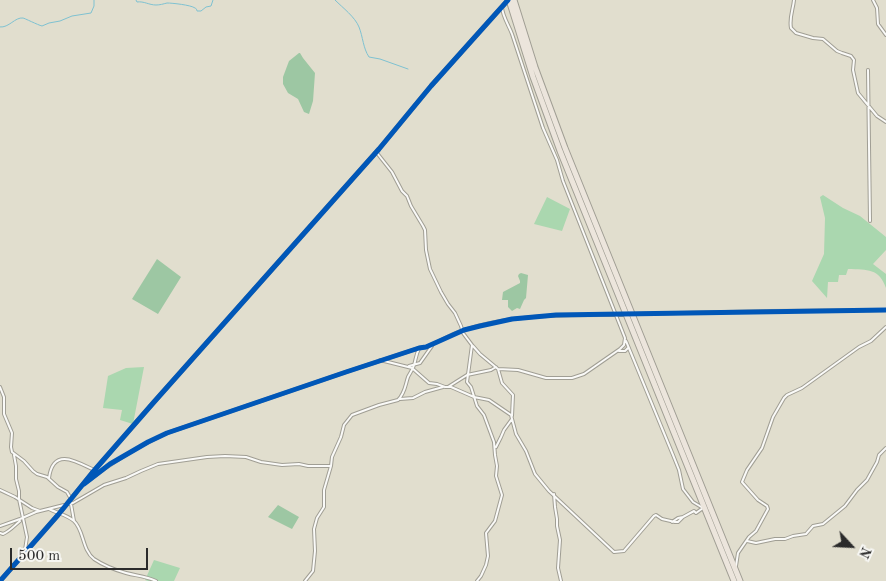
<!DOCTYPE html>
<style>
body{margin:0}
#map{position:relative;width:886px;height:581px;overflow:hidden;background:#e1dece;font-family:"Old Standard TT",serif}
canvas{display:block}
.north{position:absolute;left:826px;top:521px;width:50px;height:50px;-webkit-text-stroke:4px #f6f6f2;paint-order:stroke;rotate:115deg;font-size:14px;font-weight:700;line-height:20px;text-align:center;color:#2b2b2b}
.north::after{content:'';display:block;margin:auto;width:18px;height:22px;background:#2b2b2b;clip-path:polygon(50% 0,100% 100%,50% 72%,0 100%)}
.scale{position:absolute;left:10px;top:548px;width:138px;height:22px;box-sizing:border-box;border:2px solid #2b2b2b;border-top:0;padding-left:6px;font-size:15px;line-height:18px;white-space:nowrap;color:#2b2b2b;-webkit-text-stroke:4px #f6f6f2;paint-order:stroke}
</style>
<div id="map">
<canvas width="886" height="581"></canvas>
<div class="north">N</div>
<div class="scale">500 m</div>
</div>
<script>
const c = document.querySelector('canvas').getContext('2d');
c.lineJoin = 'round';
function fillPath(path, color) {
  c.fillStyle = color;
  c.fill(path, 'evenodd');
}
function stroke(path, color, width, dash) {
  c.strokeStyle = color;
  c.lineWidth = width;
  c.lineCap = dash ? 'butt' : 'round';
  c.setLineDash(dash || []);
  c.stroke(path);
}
const green = new Path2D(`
 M823,195L843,208L860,216L886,237V250L873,264L886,274V288C879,268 868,270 848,269L846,275H839L838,282H828L827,298L812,281L824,254L825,218L820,197Z
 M547,197L570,209L562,231L534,224Z
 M144,367L133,424L120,420L122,410L103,408L108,376L126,368Z
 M154,560L180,568L174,581H148L145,580Z`);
const forest = new Path2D(`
 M299,53H300L303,58L315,73L313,101L309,114L304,112L298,99L288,93L283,84V77L289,61Z
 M157,259L181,277L158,314L132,299Z
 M521,273L528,275L526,298L524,300L520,309L517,308L512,311L508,307V300H502L503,292L520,283V281L518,276L519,274Z
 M278,505L299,517L292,529L268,517Z`);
const stream = new Path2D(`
 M136,0L137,2C144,1 149,5 156,5C160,5 163,4 167,3C172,3 191,5 195,8C196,8 197,10 197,11H201L206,7L211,6L213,0
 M335,0C343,8 355,17 359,27C363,37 363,48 369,57L380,59L408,69
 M0,27C9,28 15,17 23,18C24,18 38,25 42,26L49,23L60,21L72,16L91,13L94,6V0`);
const minor = new Path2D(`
 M794,0C793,10 789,18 791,28L796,33L813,38L823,39L837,51L842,53L851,56L854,60L853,70L858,93L877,116L886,122
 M873,0L877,8L878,24L886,35
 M868,70L870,221
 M377,153L392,172L402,191L407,196L411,206L423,226L425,230L426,250L430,269L441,292L448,304L455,313L461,326L463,333L472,345L467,382L471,387L477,406L484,415L494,442L495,455L497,466L496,476L502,495L495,521L486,533L488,556L486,565L481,576L477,581
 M633,314L770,311L886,310
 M626,341L673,455L679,470L683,489L693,502L703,508
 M473,346L480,354L498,369L502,383L513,395L512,416
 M619,351H625L628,348
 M380,360L412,368L429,383L437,384L445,387H451L474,397L489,400L511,415L516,434L526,451L535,474L549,491L614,552L624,551L654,516L656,515L662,519L675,522H678L683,517L694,511L696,513L703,508
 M409,366L420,363L432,346
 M498,369L518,370L546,378H572L584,374L620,349L624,345L625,338L563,181L557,160L543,128L512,34C509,26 502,15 502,7
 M0,387L4,397V414L12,433L11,447L12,452L24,461L33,471L37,474L47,477L58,487L67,492L71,499
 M448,387L467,375L491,370L496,367
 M400,399L413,398L425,392L443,387
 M496,447L501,437L504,430L512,419
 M14,455L16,466V479L19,491V499L27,537L25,550
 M49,478C53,447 76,461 94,470
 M87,482C112,462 137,447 167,433L346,372L419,348L426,347C439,342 451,334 464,330C513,313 573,315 624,315
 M0,490L15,497L32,508L40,511
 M554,494L555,507L557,519V526L560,540L558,568L561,581
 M69,504L73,503L104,485L126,478L141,471L158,464L207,457L225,456L246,457L261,462L282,465L299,464L308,466H331
 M71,504L74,521
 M49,509C57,513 67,515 74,521C84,530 82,550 94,559C103,565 115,570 126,573C137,576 146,576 156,581
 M672,522L678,518L683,517
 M0,526L20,519L36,512L64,505
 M0,533L3,534C10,531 14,526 20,521
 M747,541L756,543L775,539H785L793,536L806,534L813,526L823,524L845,506L857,490L867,480L877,462L879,455L886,448
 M736,566L738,553L749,537L756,531L768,509L767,506L758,500L742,482L747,470L762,448L773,417L784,398L787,395L802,388L859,347L871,341L886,327
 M305,581L313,571L315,551L314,529L317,518L324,507V490L331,466L332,457L341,437L344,425L352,415L379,405L398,400C405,393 405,386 408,377C410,373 413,369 414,365C416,359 416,354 419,349`);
const tertiary = new Path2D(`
 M0,581L58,515L92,473L154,402L379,149L431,86L508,0`);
const trunk = new Path2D(`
 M509,0L533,77L560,151L734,581
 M514,0L535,67L565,148L740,581`);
const cycleway = new Path2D(`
 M84,484L110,464L148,442L167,433L346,372L419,348L426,347L464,330L480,326L512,319L556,315L886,310
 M0,581L58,515L92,473L154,402L379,149L431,86L508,0`);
fillPath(green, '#aad7af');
fillPath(forest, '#9dc7a3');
stroke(stream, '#7ec1d1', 1);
stroke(minor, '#a09e94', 4);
stroke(tertiary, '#a09e94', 5);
stroke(trunk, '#a09e94', 7);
stroke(minor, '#fafaf8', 2);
stroke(tertiary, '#fafaf8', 3);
stroke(trunk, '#ece5dc', 5);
stroke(cycleway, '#0057b8', 5);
</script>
